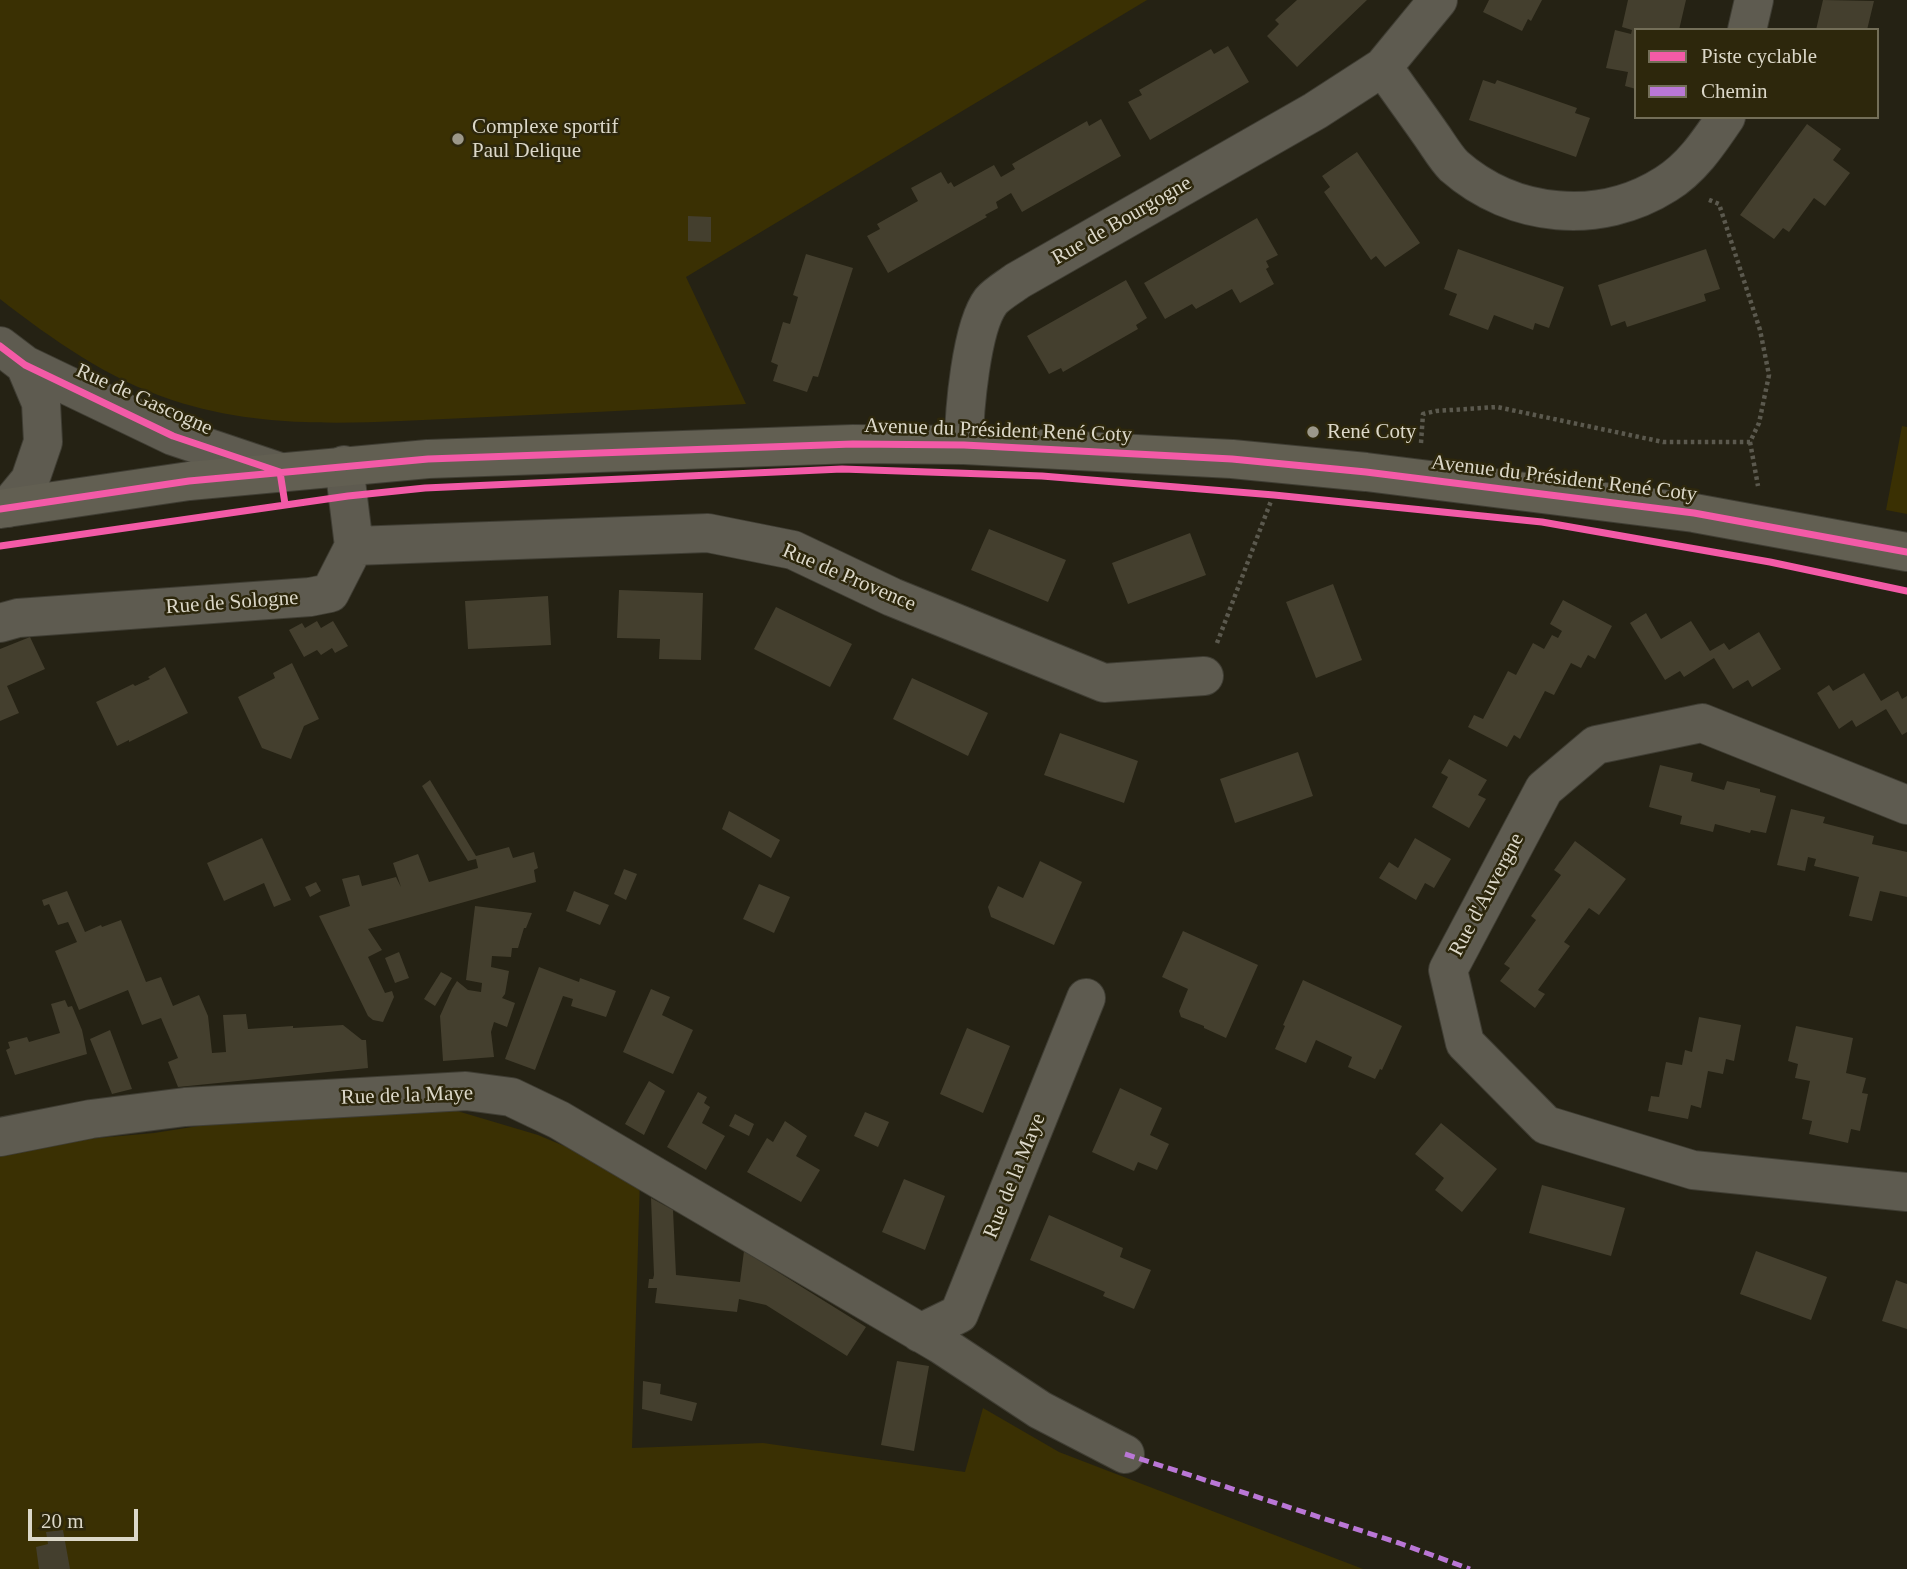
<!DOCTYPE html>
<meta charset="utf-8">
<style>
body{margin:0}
#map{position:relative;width:1907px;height:1569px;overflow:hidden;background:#252214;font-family:"Times New Roman",serif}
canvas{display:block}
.legend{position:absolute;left:1634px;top:28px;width:245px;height:91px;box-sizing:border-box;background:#2d270c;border:2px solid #736e58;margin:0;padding:9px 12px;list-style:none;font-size:21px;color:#dcd8c9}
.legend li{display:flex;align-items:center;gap:14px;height:35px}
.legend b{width:35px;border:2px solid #736e58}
.scale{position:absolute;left:28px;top:1509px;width:110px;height:32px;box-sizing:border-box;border:4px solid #dcd8c9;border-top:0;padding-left:9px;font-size:21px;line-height:24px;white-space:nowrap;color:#dcd8c9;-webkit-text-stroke:5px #2d270c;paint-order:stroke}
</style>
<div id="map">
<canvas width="1907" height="1569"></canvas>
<ul class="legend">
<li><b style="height:9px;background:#f35aa7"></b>Piste cyclable</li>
<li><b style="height:9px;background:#ba77d6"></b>Chemin</li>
</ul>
<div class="scale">20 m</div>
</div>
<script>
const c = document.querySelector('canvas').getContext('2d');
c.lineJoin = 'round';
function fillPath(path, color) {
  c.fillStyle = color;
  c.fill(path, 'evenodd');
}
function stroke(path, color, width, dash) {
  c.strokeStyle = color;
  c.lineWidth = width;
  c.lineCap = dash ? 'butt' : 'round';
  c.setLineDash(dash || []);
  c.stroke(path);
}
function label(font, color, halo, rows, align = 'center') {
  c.font = font + ' "Times New Roman",serif';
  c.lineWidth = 5;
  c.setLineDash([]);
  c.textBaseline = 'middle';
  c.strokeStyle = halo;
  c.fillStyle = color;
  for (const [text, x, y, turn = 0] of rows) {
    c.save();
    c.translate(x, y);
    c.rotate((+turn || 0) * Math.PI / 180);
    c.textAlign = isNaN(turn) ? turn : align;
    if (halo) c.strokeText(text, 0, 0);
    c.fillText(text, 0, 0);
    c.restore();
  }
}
const green = new Path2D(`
 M0,0H1147L686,277L746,404C653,409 560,414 466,418C368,422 268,432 172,400C108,379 53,340 0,299Z
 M1902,426L1907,427V514L1886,510Z
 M427,1102L538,1135L640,1178L632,1448L763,1443L965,1472L983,1408L1059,1452L1363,1569H0V1153L43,1143L154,1133L288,1112Z`);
const building = new Path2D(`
 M1297,0H1367L1297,67L1267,36L1279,24L1275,20Z
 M1489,0H1542L1531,21L1528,19L1522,31L1483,12Z
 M1628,0H1686L1679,30H1636V89L1625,86L1628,72L1606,68L1615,30L1631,34L1632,30L1622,27Z
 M1823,0L1874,1L1867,30H1816Z
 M1228,46L1249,82L1150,140L1128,102L1142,95L1139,90L1211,49L1214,54Z
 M1483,80L1495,84L1497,80L1577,108L1575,113L1590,118L1576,157L1469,120Z
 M1101,119L1121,156L1022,212L1011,193L996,202L998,208L985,215L987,217L888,273L867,236L880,229L877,224L918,201L911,188L941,172L948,184L951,182L954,187L994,165L1001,177L1015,169L1012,164L1087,121L1089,126Z
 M1807,124L1841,149L1833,160L1850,173L1825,206L1814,198L1789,232L1783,228L1774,239L1740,215Z
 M1357,152L1420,243L1385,267L1376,256L1371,260L1324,192L1330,187L1322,176Z
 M688,216L711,217V242L688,241Z
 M1257,218L1278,255L1266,261L1269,267L1266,269L1274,284L1240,303L1232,289L1196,309L1192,304L1165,319L1144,283Z
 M1458,249L1564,287L1549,328L1535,323L1533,330L1494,315L1488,330L1449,315L1457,294L1444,289Z
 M1706,249L1720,289L1704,294L1706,301L1627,327L1625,321L1611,326L1598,285Z
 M806,254L853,268L818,377L813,376L807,392L773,381L778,365L771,362L783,322L790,324L798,297L793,295Z
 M1126,280L1147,318L1136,325L1138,329L1063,372L1061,368L1049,374L1027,336Z
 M989,529L1066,560L1048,602L971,570Z
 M1190,533L1206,575L1128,604L1112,563Z
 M1333,584L1362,660L1316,678L1286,602Z
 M619,590L703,593L701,660L659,659L660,639L617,638Z
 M548,596L551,645L468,649L465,601Z
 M1563,600L1612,626L1595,659L1588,655L1581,668L1571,663L1554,695L1545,691L1520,739L1514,735L1507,747L1468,727L1474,715L1483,719L1508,671L1516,675L1533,643L1544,649L1552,635L1558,638L1562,631L1550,624Z
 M776,607L852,644L830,687L754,649Z
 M1646,613L1661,639L1691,621L1710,651L1724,643L1729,650L1759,632L1781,669L1752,687L1748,680L1733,689L1714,658L1684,677L1680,671L1665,680L1630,623Z
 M317,621L321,628L333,621L348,646L335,653L332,648L321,655L317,650L304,657L289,630L302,623L305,628Z
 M30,637L45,669L7,686L19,713L0,721V649Z
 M292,663L319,719L304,726L291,759L262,748L238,697L275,678L273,673Z
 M165,667L188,713L129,742V740L117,746L96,702L133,684L135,686L150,679L148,677Z
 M1864,673L1881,701L1898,691L1902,699L1907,696V732L1902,735L1886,709L1856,727L1852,720L1839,729L1817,693L1829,685L1833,691Z
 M912,678L988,713L968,756L893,719Z
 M1060,733L1138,761L1124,803L1044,775Z
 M1298,752L1313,796L1235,823L1220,779Z
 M1449,759L1487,780L1478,795L1486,799L1469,828L1432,807L1448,777L1441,773Z
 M1660,765L1693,773L1691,781L1724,790L1727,781L1760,789V792L1776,796L1766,833L1751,830L1750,833L1715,824L1713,832L1680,824L1682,816L1649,807Z
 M430,780L476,856L509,847L513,858L534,852L538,868L534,870L536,882L368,929L382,950L368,957L385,993L392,991L394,997L383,1022L373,1020L368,1016L319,916L350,906L342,879L359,875L362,886L396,877L401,887L393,863L418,854L429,882L478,868L476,859L468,861L422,786Z
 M1791,809L1825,817L1823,823L1874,836L1872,844L1907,852V897L1880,891L1872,921L1849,916L1859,877L1814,866L1816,859L1808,857L1805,871L1777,865Z
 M729,811L780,840L771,858L722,829Z
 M262,838L291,900L274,907L264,883L224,901L207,863Z
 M1415,838L1451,859L1434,888L1425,883L1416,900L1379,878L1389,862L1398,868Z
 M1575,841L1626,879L1599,915L1589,908L1564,942L1570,946L1538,990L1545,994L1535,1008L1500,981L1510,968L1504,964L1536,920L1531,916L1561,875L1554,870Z
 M1040,861L1082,882L1054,945L991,917L988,907L998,886L1023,898Z
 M624,869L637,874L626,900L614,894Z
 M316,882L321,891L310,897L305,887Z
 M759,884L790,897L774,933L743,919Z
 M67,891L85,932L101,925L102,927L121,920L146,982L161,977L173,1006L199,995L208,1016L212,1053L226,1052L223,1015L246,1014L248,1029L293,1026V1028L343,1025L362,1040H366L368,1068L178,1087L168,1062L178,1058L161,1018L142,1025L128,990L79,1010L55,951L77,942L68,922L58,925L49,904L44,906L42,900Z
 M574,891L609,905L600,925L566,911Z
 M475,906L532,913L526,928H524L518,948H512L511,957L492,956L491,967L509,971L505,994L502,998L515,1003L507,1027L494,1022L491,1032L494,1057L443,1061L440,1016L452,989L457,981L468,990L481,992L482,983L466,980Z
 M1183,931L1258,965L1226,1038L1204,1028V1026L1181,1017L1179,1011L1188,989L1162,977Z
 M399,952L409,978L395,983L385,958Z
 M539,967L579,982L580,978L616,991L606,1017L571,1006L573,999L563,996L535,1070L505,1059Z
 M441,972L452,978L435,1006L424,999Z
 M1303,980L1402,1026L1382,1070L1380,1069L1375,1079L1348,1067L1352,1057L1316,1040L1306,1063L1275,1049L1285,1026L1283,1025Z
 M651,989L670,997L662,1015L693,1030L673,1074L623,1052Z
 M65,1000L68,1007L72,1006L82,1030L87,1054L15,1075L6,1050L10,1048L8,1042L27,1037L29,1042L60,1033L51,1004Z
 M1699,1017L1741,1025L1734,1061L1726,1059L1723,1074L1708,1071L1701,1108L1691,1105L1688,1119L1648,1111L1651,1096L1659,1097L1666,1062L1682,1065L1685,1050L1692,1052Z
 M1796,1026L1853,1038L1846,1073L1866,1078L1862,1093L1868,1094L1860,1131L1851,1129L1848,1143L1809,1134L1812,1121L1802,1119L1810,1081L1795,1078L1798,1064L1788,1061Z
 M967,1028L1010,1046L983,1113L940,1094Z
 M110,1030L132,1089L112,1094L90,1039Z
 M649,1081L665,1091L644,1135L625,1124Z
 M1120,1088L1162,1108L1150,1135L1169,1144L1157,1170L1138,1162L1134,1171L1092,1152Z
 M698,1092L707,1097L704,1103L710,1107L702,1123L725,1136L706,1170L667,1147Z
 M865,1112L889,1122L878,1147L854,1136Z
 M735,1114L754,1124L749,1136L729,1126Z
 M785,1121L807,1136L796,1156L820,1170L801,1202L747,1172L767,1138L773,1142Z
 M1441,1123L1497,1169L1462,1212L1435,1190L1444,1178L1415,1154Z
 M904,1179L945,1196L925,1250L882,1232Z
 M1542,1185L1625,1208L1611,1256L1529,1233Z
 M651,1198L673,1210L676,1275L740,1282L744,1251L866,1327L847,1356L766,1305L739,1299L737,1312L655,1303L657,1288H648L649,1279H653L654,1275Z
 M1049,1215L1123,1248L1120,1257L1151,1270L1134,1309L1103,1296L1105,1292L1030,1260Z
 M1756,1251L1827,1277L1811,1320L1740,1294Z
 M1896,1280L1907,1284V1329L1882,1321Z
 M897,1361L929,1366L914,1451L881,1445Z
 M643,1381L661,1384L660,1394L697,1403L692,1421L642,1409Z
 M63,1530L70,1569H39L36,1547L48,1544L46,1532Z`);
const path = new Path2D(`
 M1750,442L1758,486
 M1421,443L1423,414L1436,411L1497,407L1663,442H1750L1759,423L1769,375L1760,330L1719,204L1707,199
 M1217,643L1271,501`);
const street = new Path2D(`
 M1747,30L1754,0
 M1383,67C1399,90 1416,113 1432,136C1439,146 1446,158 1454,166C1513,218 1600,226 1666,184C1692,168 1709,142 1726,117
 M0,346L25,365L173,436L280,472
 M964,445C964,412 971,327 991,301C997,294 1009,287 1017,281L1315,111L1383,67L1438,0
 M7,508L30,480L43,442L41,403L25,365
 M354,546L708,533L793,550L892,597L1104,683L1204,676
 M0,623L18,618L310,597L330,593L354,546L344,465
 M1907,805L1702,723L1596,745L1544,789L1448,970L1465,1043L1546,1125L1693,1170L1907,1192
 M0,1137L91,1119L185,1107L466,1091L511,1097L559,1120L940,1344L1040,1410L1125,1454
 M920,1333L959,1314L1086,998`);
const secondary = new Path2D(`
 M0,509L189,481L428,459L853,444L964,445L1232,459L1366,472L1694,513L1907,552`);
const quiet = new Path2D(`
 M1125,1454L1399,1543L1470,1569`);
const cycleway = new Path2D(`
 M0,346L25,365L173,436L280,472L285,504
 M0,509L189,481L428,459L853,444L964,445L1232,459L1366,472L1694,513L1907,552
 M0,546L348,496L425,488L842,469L1042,476L1274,495L1542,522L1770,562L1907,591`);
const markers = [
 [458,139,7,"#9c988a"],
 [1313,432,7,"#9c988a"]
];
const poiNames = [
 ["Complexe sportif",472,127],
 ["Paul Delique",472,151],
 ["René Coty",1327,432]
];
const streetNames = [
 ["Rue de Bourgogne",1122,221,-30],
 ["Rue de Gascogne",144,400,24],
 ["Avenue du Président René Coty",998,431,2],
 ["Avenue du Président René Coty",1564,479,7],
 ["Rue de Provence",849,578,23],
 ["Rue de Sologne",232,603,-4],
 ["Rue d'Auvergne",1487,895,-62],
 ["Rue de la Maye",407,1096,-2],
 ["Rue de la Maye",1015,1176,-68]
];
fillPath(green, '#3a3003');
fillPath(building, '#443f2e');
stroke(street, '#3f3d33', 40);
stroke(secondary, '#3f3d33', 40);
stroke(path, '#5b594e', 4.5, [3.5, 3.5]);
stroke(street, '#5e5b50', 38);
stroke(secondary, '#625f52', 38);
stroke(quiet, '#ba77d6', 5, [10, 5]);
stroke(cycleway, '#f35aa7', 7);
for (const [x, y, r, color] of markers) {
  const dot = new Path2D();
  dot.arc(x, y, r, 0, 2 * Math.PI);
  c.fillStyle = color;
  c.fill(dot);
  stroke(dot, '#2d270c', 2.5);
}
label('21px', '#dcd8c9', '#2d270c', poiNames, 'left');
label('21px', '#dcd8c9', '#2d270c', streetNames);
</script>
